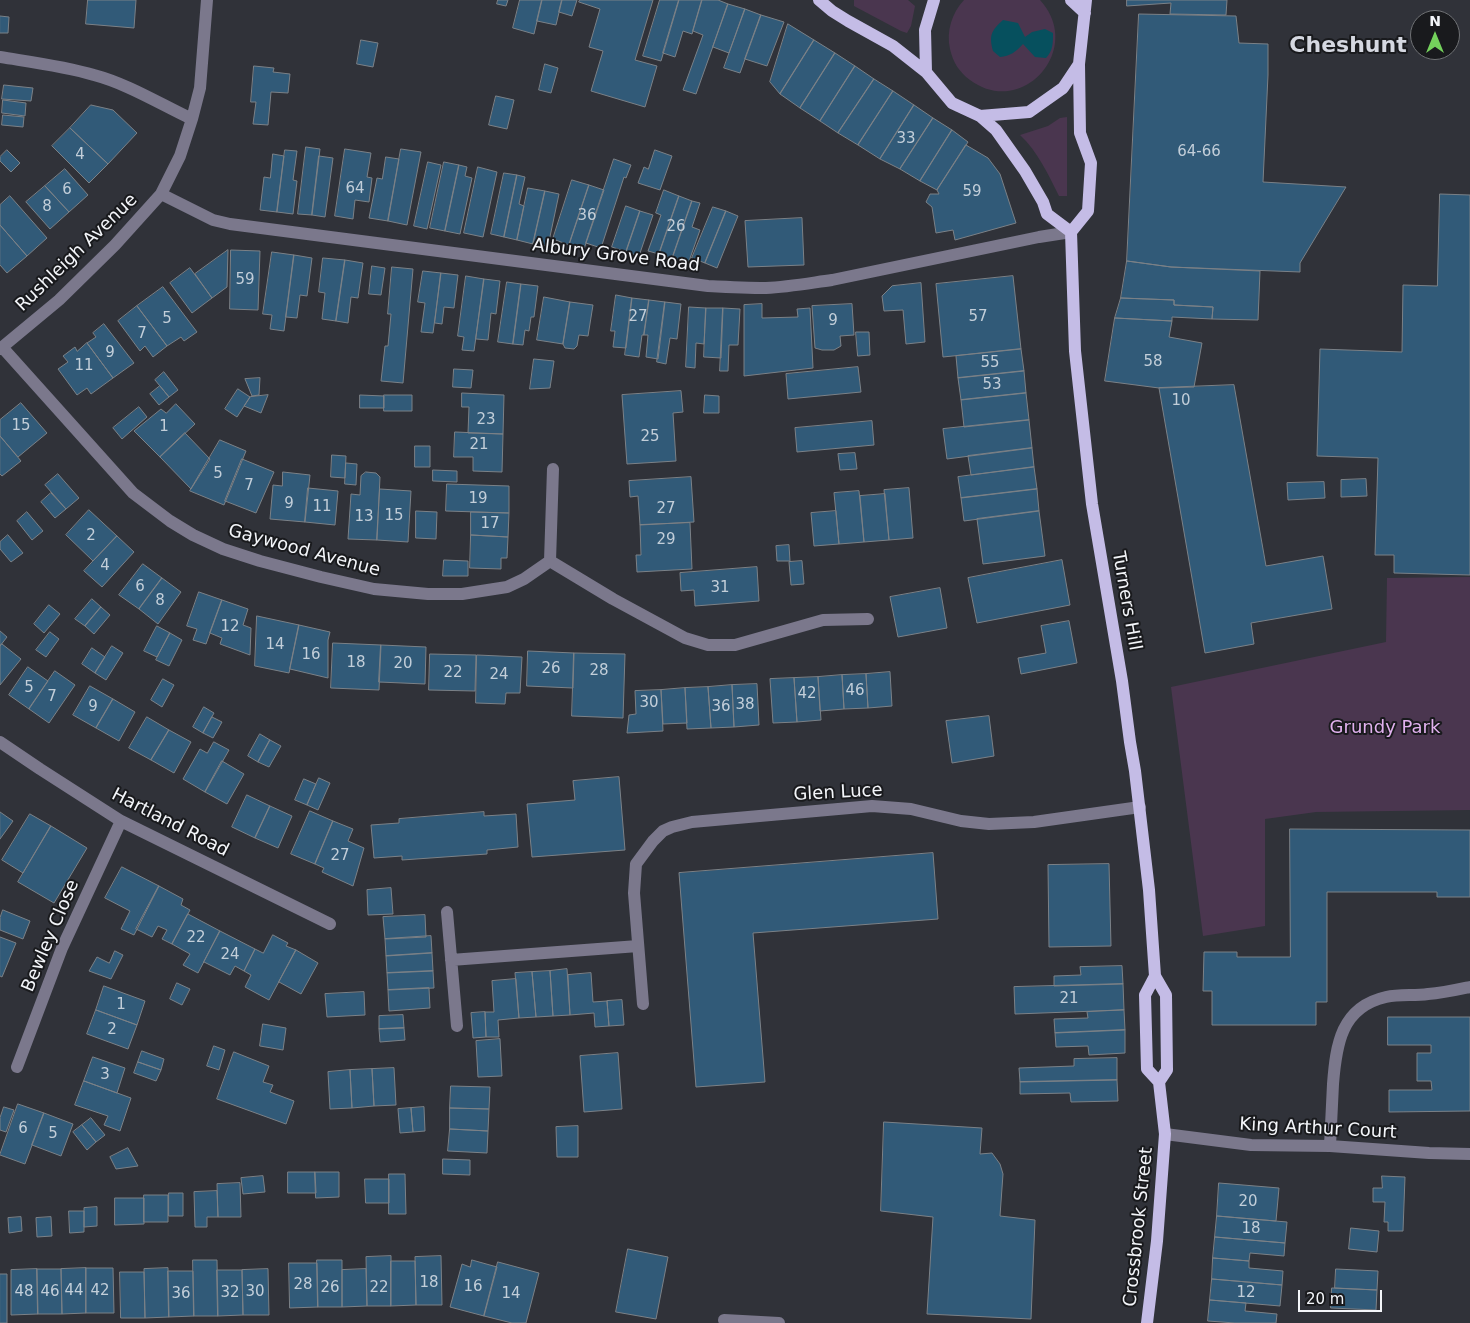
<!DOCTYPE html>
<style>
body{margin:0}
#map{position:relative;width:1470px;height:1323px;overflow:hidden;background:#303239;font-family:"DejaVu Sans",sans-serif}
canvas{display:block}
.north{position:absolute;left:1410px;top:10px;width:50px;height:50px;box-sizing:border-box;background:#191a1d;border:1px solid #707275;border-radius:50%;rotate:0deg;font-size:14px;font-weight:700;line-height:20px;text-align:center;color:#f3f5f9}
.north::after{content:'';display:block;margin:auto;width:18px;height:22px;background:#74d25c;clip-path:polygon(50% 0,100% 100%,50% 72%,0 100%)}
.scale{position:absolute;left:1298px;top:1290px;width:84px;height:22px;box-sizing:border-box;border:2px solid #f3f5f9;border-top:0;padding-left:6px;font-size:15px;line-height:18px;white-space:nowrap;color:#f3f5f9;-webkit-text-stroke:4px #191a1d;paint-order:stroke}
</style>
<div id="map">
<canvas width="1470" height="1323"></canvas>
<div class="north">N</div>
<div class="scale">20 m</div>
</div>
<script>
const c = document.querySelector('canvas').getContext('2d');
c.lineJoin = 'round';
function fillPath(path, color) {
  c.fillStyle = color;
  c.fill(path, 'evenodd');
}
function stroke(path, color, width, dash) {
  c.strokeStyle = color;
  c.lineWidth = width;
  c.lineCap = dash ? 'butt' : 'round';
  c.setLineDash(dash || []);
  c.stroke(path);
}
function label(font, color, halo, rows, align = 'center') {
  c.font = font + ' "DejaVu Sans",sans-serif';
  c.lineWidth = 4;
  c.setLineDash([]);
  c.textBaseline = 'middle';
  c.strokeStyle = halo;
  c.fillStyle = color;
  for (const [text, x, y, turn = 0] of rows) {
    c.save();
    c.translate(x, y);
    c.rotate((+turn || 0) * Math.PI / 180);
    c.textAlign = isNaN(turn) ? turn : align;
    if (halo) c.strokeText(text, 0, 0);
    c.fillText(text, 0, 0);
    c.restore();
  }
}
const green = new Path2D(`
 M854,0H908L915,6L911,26L907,33L901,31L854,6Z
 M964,0H1040C1085,49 1022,119 970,80C959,72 953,62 950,49C946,31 952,13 964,0Z
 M1067,117V196H1059C1048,174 1038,152 1020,135L1048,126L1060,118Z
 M1470,577V810L1316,812L1265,819V926L1203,936L1171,687L1386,642L1387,578Z`);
const water = new Path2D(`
 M1003,20L1018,23L1025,37L1032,32L1045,29L1053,33C1053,43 1053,51 1046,58L1035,57L1023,44C1016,52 1010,56 1000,57L993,51C989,35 991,31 1003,20Z`);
const building = new Path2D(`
 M88,0H136L134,28L86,24Z
 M498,0H508L506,6L497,4Z
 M520,0H542L534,34L513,28Z
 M542,0H562L556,25L537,21Z
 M562,0H577L572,16L559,12Z
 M580,0H653L635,60L657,66L645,107L591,91L603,51L589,47L600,9L579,2Z
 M660,0H679L661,61L643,56Z
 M679,0H702L692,34L683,31L675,57L663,53Z
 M702,0H718L728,4L696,94L683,90L703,35L693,31Z
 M1127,0H1227L1226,15L1170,14L1171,3L1127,6Z
 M728,4L745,9L729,53L713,47Z
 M745,9L761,15L740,73L724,68Z
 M1139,14L1236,16L1239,43L1268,44V75L1263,182L1346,187L1300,263V272L1171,267L1127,261Z
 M761,15L784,22L767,66L745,59Z
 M0,16L9,17L8,33H0Z
 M788,24L814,40L780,94L770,82Z
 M361,40L378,43L373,67L357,64Z
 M814,40L835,53L800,108L780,94Z
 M835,53L855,66L820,121L800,108Z
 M545,64L558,68L551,93L539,90Z
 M254,66L274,68L273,72L290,74L288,93L271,92L268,125L253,124L256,102H251Z
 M855,66L874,79L838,133L820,121Z
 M874,79L893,91L858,145L838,133Z
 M4,85L33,88L31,101L2,99Z
 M893,91L914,105L880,159L858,145Z
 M496,96L514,100L507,129L489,125Z
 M3,100L26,103L25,116L2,113Z
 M91,105L113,110L137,133L108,164L70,128Z
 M914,105L933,118L900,169L880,159Z
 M3,115L24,117L23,127L2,125Z
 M933,118L952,130L920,181L900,169Z
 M70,128L108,164L89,183L52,146Z
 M952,130L968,142L937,190L920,181Z
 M966,145L988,158L1000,174L1016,223L955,240L953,230L936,233L932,207L926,202L930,194H939L937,190Z
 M306,147L320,149L312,215L298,214Z
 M345,149L371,153L367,177L372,178L369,202L355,200L353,219L335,216Z
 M401,149L421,152L407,225L388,221Z
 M7,150L20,163L11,172L0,161V157Z
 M285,150L297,151L293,180L297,181L293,214L277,212Z
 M655,150L672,156L660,190L638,183L644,167L648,169Z
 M273,154L284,156L277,212L260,210L264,177L270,178Z
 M319,156L333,158L325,217L312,215Z
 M386,157L399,159L388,221L369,218L377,178L382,179Z
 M614,159L631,165L626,178L624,177L601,248L586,243Z
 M428,162L441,165L427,229L414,226Z
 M444,162L459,165L445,231L430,228Z
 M459,165L467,167L465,176L472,178L460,234L445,231Z
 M478,167L497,172L483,237L464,233Z
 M65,169L88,195L69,212L45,186Z
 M504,173L517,175L504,237L491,234Z
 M517,175L525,177L519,204L524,206L517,240L504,237Z
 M572,180L589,185L569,245L553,239Z
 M589,185L604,190L584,249L569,245Z
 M45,186L69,212L50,229L26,202Z
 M528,188L545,191L533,244L517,240Z
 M664,190L679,196L659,254L648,251L661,215L656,213Z
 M545,191L559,194L548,246L533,244Z
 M1440,194L1470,195V575L1394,573V555H1375L1378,458L1317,456L1320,349L1402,352L1403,285L1437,286Z
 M10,196L47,238L27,256L0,225V205Z
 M679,196L692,201L672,259L659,254Z
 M692,201L700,203L692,227L700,230L688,264L672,259Z
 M626,206L640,211L626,252L612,247Z
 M713,207L726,211L705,263L692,258Z
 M640,211L653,215L639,256L626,252Z
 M726,211L738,216L717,268L705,263Z
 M802,218L804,265L748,267L745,221Z
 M0,225L27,256L7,273L0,265Z
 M228,250L227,287L212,298L195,274Z
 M231,250L260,251L258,310L230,309Z
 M272,252L294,255L284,331L270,329L272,315L263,314Z
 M294,255L312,258L307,296L300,295L297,318L286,317Z
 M323,258L345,260L336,321L322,319L325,293L319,292Z
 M345,260L363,263L358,298L351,297L348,323L336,321Z
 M1127,261L1171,267L1260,271L1258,320L1212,319L1213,307L1174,305V300L1121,298Z
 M372,266L385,268L381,295L369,294Z
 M392,267L413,269L403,383L381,381L385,346H388L391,314H388Z
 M190,268L212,298L192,313L170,283Z
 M423,271L441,273L433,333L421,332L425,303L418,302Z
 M441,273L458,275L454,308L444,307L442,324L435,323Z
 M466,276L484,279L474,351L462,350L464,337L458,336Z
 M1013,276L1021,349L943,357L936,284Z
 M484,279L500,281L496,314L491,313L488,340L476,339Z
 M507,282L521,284L513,344L498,342Z
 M921,283L925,342L906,344L903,310L884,311L882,296L892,286Z
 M521,284L538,286L534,317H531L529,331L525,330L523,345L513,344Z
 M163,287L197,332L184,341L181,337L167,346L137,306Z
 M616,295L632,298L626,348L613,347L615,331H611Z
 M544,297L570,302L563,344L537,340Z
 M632,298L649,300L644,335H642L639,357L625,355Z
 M1121,298L1174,300V305L1213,307L1212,319L1172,317V321L1115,318Z
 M649,300L665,302L658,359L646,357L648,335H644Z
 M570,302L593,305L588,336L579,335L577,346L574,349L565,348L563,344Z
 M665,302L681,304L677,339L670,338L666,364L657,362Z
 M762,304V318L798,317L797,309L810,308L813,368L744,376V305Z
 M852,304L854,335L840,336L841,346L834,350H822L815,348L812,306Z
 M137,306L167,346L153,357L145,346L140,351L118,321Z
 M689,307L706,308L704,344L696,343L695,368L686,367Z
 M706,308H723L721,358L704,357Z
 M723,308L740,309L738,345H729L728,371H720Z
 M1115,318L1172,321L1169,337L1202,343L1194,387L1159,388L1105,381Z
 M104,324L134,363L113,378L87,343L96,337L93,333Z
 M856,332H869L870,355L858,356Z
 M87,343L113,378L91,394L87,388L77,395L58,369L68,362L63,356L75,347L77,351Z
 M1021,349L1024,371L958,378L956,356Z
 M534,359L554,361L550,388L530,389Z
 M858,367L861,392L788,399L786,374Z
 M454,369L473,370L471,388L453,387Z
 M1024,371L1026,393L961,400L958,378Z
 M164,372L178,390L169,397L155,380Z
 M260,378L259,395L252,396L245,379Z
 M1234,385L1266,566L1323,556L1332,609L1251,623L1254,644L1205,653L1159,388Z
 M160,386L169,397L159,405L150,394Z
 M238,389L250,397L237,417L225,409Z
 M681,391L683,412L673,413L676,461L627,464L622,395Z
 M462,393L504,395L503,434L468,433L469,407H462Z
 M1026,393L1029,420L964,427L961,400Z
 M268,395L261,413L244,406L250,397Z
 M360,395L384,396V408H360Z
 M384,395H412V411H384Z
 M705,395L719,396V413H704Z
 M21,403L47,433L18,457L0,436V420Z
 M176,404L195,424L160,457L134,431L161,409L166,413Z
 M139,407L147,417L122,439L113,428Z
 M1029,420L1032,448L947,459L943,429Z
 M872,421L874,445L797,452L795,428Z
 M455,432L503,434L502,472L473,471V457H454Z
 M185,433L210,459L191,489L160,457Z
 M0,436L21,461L2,476L0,474Z
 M220,440L246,451L224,505L190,491Z
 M415,446H430V467H415Z
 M1032,448L1034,467L971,475L968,456Z
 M855,453L857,469L840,470L838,454Z
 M332,455L346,456L345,478L331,477Z
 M242,459L274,472L256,513L225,501Z
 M346,463L357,464L356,485L345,484Z
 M1034,467L1037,489L961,498L958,477Z
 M433,470L457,471V482L433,481Z
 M283,472L310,475L305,522L270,519L273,485L282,486Z
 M366,472L376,473L380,477L377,540L348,539L351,494L360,495L361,476Z
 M58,474L79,498L66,509L45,485Z
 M691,477L694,522L640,525L638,496L630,497L629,481Z
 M1366,479L1367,496L1341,497V480Z
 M1324,482L1325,498L1288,500L1287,483Z
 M447,484L509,486V513L446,511Z
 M308,488L338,491L335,525L305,522Z
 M909,488L913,538L889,540L884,490Z
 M380,489L411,491L408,542L377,540Z
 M1037,489L1039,511L964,521L961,498Z
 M859,491L864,542L839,544L834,493Z
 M51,493L66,509L55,518L41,502Z
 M885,494L889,540L864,542L860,496Z
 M89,510L117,536L93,561L66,535Z
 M416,511L437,512L436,539L416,538Z
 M836,511L839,544L814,546L811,513Z
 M1039,511L1045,556L983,564L977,519Z
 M27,512L43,531L32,540L17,521Z
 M471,512L509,513L508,537L471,535Z
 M690,523L692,569L637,572L636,555H641L640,525Z
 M8,535L23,553L11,562L0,549V542Z
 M471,535L508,537L507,558H501V569L470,568Z
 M117,536L134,552L102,587L84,571Z
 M789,545L790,561H777L776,546Z
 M444,560L468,561V576H443Z
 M1062,560L1070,605L977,623L968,578Z
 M802,561L804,584L791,585L789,562Z
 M143,564L162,578L139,609L119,595Z
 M757,567L759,601L695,606L694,590L681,591L680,573Z
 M162,578L181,592L158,624L139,609Z
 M940,588L947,628L898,637L890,597Z
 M199,592L222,600L206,644L193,640L197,629L187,626Z
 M92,599L101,607L85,626L75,619Z
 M222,600L248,609L243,625L251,628L250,655L220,644L222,638L210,633Z
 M49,605L60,614L44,633L34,624Z
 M101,607L110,615L94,634L85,626Z
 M257,616L299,625L289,673L255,666Z
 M1069,621L1077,663L1021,674L1018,658L1046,653L1041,626Z
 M299,625L330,632L328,640V678L290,669Z
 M157,626L170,633L157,657L144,651Z
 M0,631L7,637L0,646Z
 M50,632L59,639L46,657L36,650Z
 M170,633L182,640L169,666L156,660Z
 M333,643L381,645L379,690L331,688Z
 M2,644L21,659L0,685V646Z
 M381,645L426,647L425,684L379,682Z
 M112,646L123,653L106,680L95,673Z
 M92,648L105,657L95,673L82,664Z
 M528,651L574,653L573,688L527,686Z
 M574,653L625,654L623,718L572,716Z
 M430,654L476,655L475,691L429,690Z
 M477,655L522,657L520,693H506L505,704L476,703Z
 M28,667L48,681L29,709L9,695Z
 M55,671L75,685L49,723L29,709Z
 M890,672L892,706L868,708L866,674Z
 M866,674L868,708L844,709L842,675Z
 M842,675L844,709L820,711L818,677Z
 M818,677L821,720L797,722L794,678Z
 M794,678L797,722L773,723L770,679Z
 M163,679L174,685L162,707L151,700Z
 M757,684L759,725L734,727L732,685Z
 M732,685L734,727L711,728L708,687Z
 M90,686L113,699L96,728L73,715Z
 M708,687L711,728L687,729L685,688Z
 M685,688L687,723L663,724L661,690Z
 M661,690L663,731L627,733L629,715L636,714L635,691Z
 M113,699L135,712L119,741L96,728Z
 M204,707L214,713L203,733L193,727Z
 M989,716L994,756L952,763L946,721Z
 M147,717L169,730L151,760L129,748Z
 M212,717L222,722L213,738L203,733Z
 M169,730L191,742L174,773L151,760Z
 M260,734L270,740L258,762L248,756Z
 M270,740L281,746L269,767L258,762Z
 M214,742L229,750L205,792L183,779L200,749L207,753Z
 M222,761L244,774L227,804L205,792Z
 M619,777L625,850L532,857L527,804L575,800L573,781Z
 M319,778L330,783L318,810L307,805Z
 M304,779L316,784L307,805L295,800Z
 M247,795L270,806L255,838L232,827Z
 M270,806L292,816L278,848L255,838Z
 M310,811L333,821L315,864L291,854Z
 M0,812L13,821L0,839Z
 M484,812V816L516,814L518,847L487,850V854L402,860V856L374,858L371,825L399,823V819Z
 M30,814L51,826L23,873L2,860Z
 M333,821L353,829L348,841L364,848L353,886L322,872L324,868L315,864Z
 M51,826L87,848L54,903L18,882Z
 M1290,829L1470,830V897H1437V892H1327V1002H1316V1025H1212V991H1203L1204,952H1237V957H1290Z
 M933,853L938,919L753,933L765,1082L696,1087L679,873Z
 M1109,864L1111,946L1049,947L1048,865Z
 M122,867L159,886L134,935L121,929L130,911L105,898Z
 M159,886L183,899L181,905L190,910L172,944L162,939L167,930L158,926L152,937L136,929Z
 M391,888L393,914L368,915L367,890Z
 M3,910L30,921L23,939L0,930V918Z
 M188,914L220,931L198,973L183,965L190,954L172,944Z
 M425,915L426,937L385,939L383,917Z
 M220,931L255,949L244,971L235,966L230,975L204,962Z
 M273,935L288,943L286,946L296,950L269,1000L245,987L251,975L244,971L255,949L263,953Z
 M431,936L432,953L386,956L385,939Z
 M0,937L16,943L2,977L0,976Z
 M296,950L318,963L301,994L279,982Z
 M115,951L123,955L111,979L89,971L97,957L109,963Z
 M432,953L433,971L387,973L386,956Z
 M1122,966L1123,984L1054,986V976L1081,975L1080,967Z
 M567,969L570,1015L553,1016L550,971Z
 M433,971L434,988L388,990L387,973Z
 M550,971L553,1016L536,1017L532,972Z
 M532,972L536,1017L519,1018L515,973Z
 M591,973L593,1002L607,1001L609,1026L595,1027L594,1013L570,1015L568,975Z
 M516,979L519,1018L498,1020L499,1037H486L485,1012H494L492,981Z
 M177,983L190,989L182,1005L170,999Z
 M1123,984L1124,1010L1015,1014L1014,987Z
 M104,986L145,1001L137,1025L96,1010Z
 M429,988L430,1008L389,1011L388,990Z
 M364,992L365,1015L327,1017L325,994Z
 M622,1000L624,1025L609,1026L607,1001Z
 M96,1010L137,1025L128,1049L87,1034Z
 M1124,1010L1125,1030L1055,1033L1054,1019L1088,1018L1087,1012Z
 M485,1012L486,1037L473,1038L471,1013Z
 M403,1015L404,1028L379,1029V1016Z
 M1388,1017H1470V1111L1389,1112V1090H1432L1431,1081H1417V1053H1431V1045H1388Z
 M263,1024L286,1028L283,1050L260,1046Z
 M404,1028L405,1040L380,1042L379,1029Z
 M1125,1030V1053L1089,1055L1088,1046L1056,1047L1055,1033Z
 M500,1039L502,1076L478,1077L476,1041Z
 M214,1046L225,1050L219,1070L207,1066Z
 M142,1051L164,1059L161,1070L138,1062Z
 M234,1052L269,1066L263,1082L273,1085L270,1092L294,1101L286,1124L217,1099Z
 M618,1053L622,1109L584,1112L580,1056Z
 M93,1057L125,1068L117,1093L84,1081Z
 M1117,1058V1080L1020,1082L1019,1068L1074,1066V1059Z
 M138,1062L161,1070L156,1081L134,1073Z
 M394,1068L396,1105L374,1106L372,1069Z
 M372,1069L374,1106L352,1108L350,1070Z
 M350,1070L352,1108L330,1109L328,1072Z
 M1117,1080L1118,1101L1071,1102L1070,1093L1020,1094V1082Z
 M84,1081L131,1098L120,1131L104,1125L108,1116L75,1105Z
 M451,1086L490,1087L489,1109L450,1108Z
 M18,1104L44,1113L25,1164L0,1155Z
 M4,1107L14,1110L6,1132L0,1130V1118Z
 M424,1107L425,1131L413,1132L411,1108Z
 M411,1108L413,1132L400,1133L398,1109Z
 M450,1108L489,1109L488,1131L450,1129Z
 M44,1113L73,1124L61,1156L32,1145Z
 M91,1118L105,1135L96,1142L82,1125Z
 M884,1122L982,1128L980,1154L992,1153L1000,1164L1003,1174L1000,1216L1035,1220L1031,1319L927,1314L933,1217L881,1211Z
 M82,1125L96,1142L87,1150L73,1132Z
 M578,1126V1157H557L556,1127Z
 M450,1129L488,1131L487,1153L448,1151Z
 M128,1148L138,1166L116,1169L110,1157Z
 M443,1159L470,1160V1175L443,1174Z
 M288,1172H315L316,1193H288Z
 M315,1172H339V1197L316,1198Z
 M389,1174H405L406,1214H389Z
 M263,1176L265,1192L243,1194L241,1178Z
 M1382,1176L1405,1177L1403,1231H1388V1222H1384L1385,1202H1373V1188H1382Z
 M365,1179H389V1203H366Z
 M240,1183L241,1217H218L217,1184Z
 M1219,1183L1279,1188L1276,1221L1217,1216Z
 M217,1191L218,1217H207V1227H195L194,1192Z
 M169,1193H183V1216H169Z
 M144,1195H168V1222H144Z
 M115,1198H144V1224L115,1225Z
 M97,1207V1226L84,1227V1208Z
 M69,1211H84V1232L70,1233Z
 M1217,1216L1287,1222L1285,1243L1215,1237Z
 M21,1217L22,1231L9,1233L8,1218Z
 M51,1217L52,1236L37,1237L36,1218Z
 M1351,1228L1379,1231L1377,1252L1349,1249Z
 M1215,1237L1285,1243L1284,1256L1250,1253L1249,1261L1213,1258Z
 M628,1249L668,1257L656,1319L616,1312Z
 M391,1256V1306H367L366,1257Z
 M441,1256L442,1305H416L415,1257Z
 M1213,1258L1249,1261V1268L1283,1271L1282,1285L1212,1279Z
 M193,1260H217L218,1316H194Z
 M317,1260H342V1307H318Z
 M472,1260L497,1267L484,1316L450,1307L462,1264L470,1267Z
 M391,1261H415L416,1305L391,1306Z
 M498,1262L539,1273L526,1323H512L484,1316Z
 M289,1263H317L318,1307L290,1308Z
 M86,1268H113L114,1313H86Z
 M86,1268V1313L62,1314L61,1269Z
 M168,1268L169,1317L145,1318L144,1269Z
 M37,1269L38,1314L11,1315V1270Z
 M37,1269H61L62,1314H38Z
 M268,1269L269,1315H243L242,1270Z
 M366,1269L367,1306L342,1307V1270Z
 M1336,1269L1378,1271L1377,1290L1335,1288Z
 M217,1270H242L243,1315L218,1316Z
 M168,1271H193L194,1316L169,1317Z
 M120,1272H144L145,1318H121Z
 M0,1274H7V1323H0Z
 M1212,1279L1282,1285L1280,1306L1210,1300Z
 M1332,1288L1377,1290L1376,1310L1331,1308Z
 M1210,1300L1246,1303L1245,1311L1277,1314L1276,1323H1235L1208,1321Z`);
const minor = new Path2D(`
 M0,57C31,62 64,66 94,75C128,84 160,104 192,119
 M161,194L213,220L230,224L708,286C727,287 747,288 766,288C788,287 810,283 832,280L1039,237L1071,232
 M2,347L133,493L170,521L193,535L223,549L260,561L321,577L374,589L428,594H462L507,587L524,579L550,561L613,599L685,638L708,645H735L823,620L868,619
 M0,349L59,300L115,245L161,194L180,156L192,119L200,88L207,0
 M550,561L553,469
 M0,742L40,769L121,821L330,924
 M447,912L457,1026
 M451,960L638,946
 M643,1004L634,893L636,864L653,841L663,831L672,827L692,822L872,806L911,809L961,821L989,824L1034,822L1140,807
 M17,1067L62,948L121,821
 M1165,1134L1251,1145L1330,1146L1429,1153L1470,1154
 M1330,1146C1331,1125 1332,1105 1333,1084C1336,1045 1341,1007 1386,997C1400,994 1414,996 1428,994C1443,993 1456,990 1470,987
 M724,1320L779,1323`);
const major = new Path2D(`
 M819,0L832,11L848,21L893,46L926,72L952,103L980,116L1029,112L1063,88L1079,64
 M1071,0L1085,13
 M1086,0L1079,64L1080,133L1091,163L1088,211L1071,232L1075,351L1092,504L1122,681L1130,742L1135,771L1149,890L1155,976L1166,995L1167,1070L1159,1082
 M926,72L925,30L934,0
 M980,116L996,130L1025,171L1043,202L1047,214L1071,232
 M1147,1323L1157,1241L1165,1134L1159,1082L1147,1069L1145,995L1155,976`);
const numberNames = [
 ["33",906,139],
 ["64-66",1199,152],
 ["4",80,155],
 ["64",355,189],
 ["6",67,190],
 ["59",972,192],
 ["8",47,207],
 ["36",587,216],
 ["26",676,227],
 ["59",245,280],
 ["27",638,317],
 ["57",978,317],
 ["5",167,319],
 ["9",833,321],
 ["7",142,334],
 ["9",110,353],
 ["58",1153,362],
 ["55",990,363],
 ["11",84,366],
 ["53",992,385],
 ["10",1181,401],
 ["23",486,420],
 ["15",21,426],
 ["1",164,427],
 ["25",650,437],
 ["21",479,445],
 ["5",218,474],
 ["7",249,486],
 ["19",478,499],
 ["9",289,504],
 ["11",322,507],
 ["27",666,509],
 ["15",394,516],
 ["13",364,517],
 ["17",490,524],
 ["2",91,536],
 ["29",666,540],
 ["4",105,566],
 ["6",140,587],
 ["31",720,588],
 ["8",160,601],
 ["12",230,627],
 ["14",275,645],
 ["16",311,655],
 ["18",356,663],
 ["20",403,664],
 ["26",551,669],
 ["28",599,671],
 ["22",453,673],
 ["24",499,675],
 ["5",29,688],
 ["46",855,691],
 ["42",807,694],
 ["7",52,697],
 ["30",649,703],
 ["38",745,705],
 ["9",93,707],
 ["36",721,707],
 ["27",340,856],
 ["22",196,938],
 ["24",230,955],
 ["21",1069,999],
 ["1",121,1005],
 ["2",112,1030],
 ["3",105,1075],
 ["6",23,1129],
 ["5",53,1134],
 ["20",1248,1202],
 ["18",1251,1229],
 ["18",429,1283],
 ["28",303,1285],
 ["16",473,1287],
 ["26",330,1288],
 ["22",379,1288],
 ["44",74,1291],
 ["42",100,1291],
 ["48",24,1292],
 ["46",50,1292],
 ["30",255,1292],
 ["32",230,1293],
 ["12",1246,1293],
 ["36",181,1294],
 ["14",511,1294]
];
const streetNames = [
 ["Rushleigh Avenue",77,253,-44],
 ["Albury Grove Road",616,256,7],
 ["Gaywood Avenue",304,551,15],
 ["Turners Hill",1126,601,80],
 ["Glen Luce",838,793,-3],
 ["Hartland Road",170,823,27],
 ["Bewley Close",51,936,-67],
 ["King Arthur Court",1318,1129,3],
 ["Crossbrook Street",1139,1227,-84]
];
const parkNames = [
 ["Grundy Park",1385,728]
];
const districtNames = [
 ["Cheshunt",1348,46]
];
fillPath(green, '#4a364f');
fillPath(water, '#06505e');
fillPath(building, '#315a78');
stroke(building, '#7b8187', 1);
stroke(minor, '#7b788c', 12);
stroke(major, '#c4bce6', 12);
label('15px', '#c2ced9', null, numberNames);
label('18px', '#f3f5f9', '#191a1d', streetNames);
label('18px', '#e1b1ee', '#191a1d', parkNames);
label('bold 22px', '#d5d8e1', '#191a1d', districtNames);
</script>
